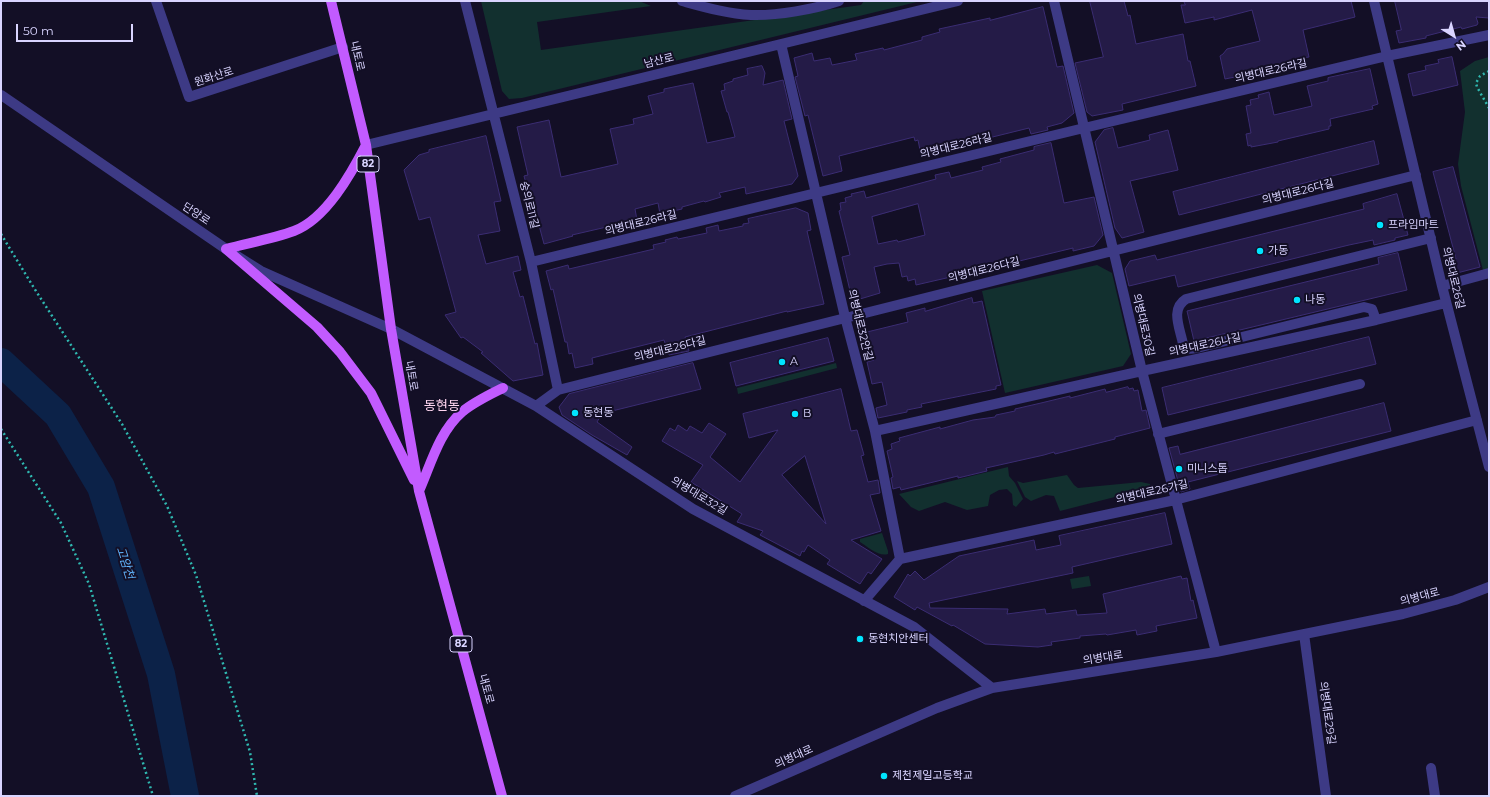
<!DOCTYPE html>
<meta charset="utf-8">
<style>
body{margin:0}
#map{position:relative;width:1490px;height:797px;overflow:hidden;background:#130f26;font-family:Montserrat,sans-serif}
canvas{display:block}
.frame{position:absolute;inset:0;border:2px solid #d9d4ff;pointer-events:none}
.north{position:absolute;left:1434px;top:16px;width:40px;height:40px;-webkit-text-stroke:3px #130f26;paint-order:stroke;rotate:143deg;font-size:11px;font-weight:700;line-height:16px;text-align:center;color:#d9d4ff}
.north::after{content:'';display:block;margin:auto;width:14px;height:18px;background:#d9d4ff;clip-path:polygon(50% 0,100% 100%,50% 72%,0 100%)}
.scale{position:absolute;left:16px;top:24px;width:117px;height:18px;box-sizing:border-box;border:2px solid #d9d4ff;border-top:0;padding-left:5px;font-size:12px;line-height:14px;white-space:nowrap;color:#d9d4ff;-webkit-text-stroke:3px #130f26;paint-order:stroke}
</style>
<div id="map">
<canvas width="1490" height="797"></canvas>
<div class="frame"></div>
<div class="north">N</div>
<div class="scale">50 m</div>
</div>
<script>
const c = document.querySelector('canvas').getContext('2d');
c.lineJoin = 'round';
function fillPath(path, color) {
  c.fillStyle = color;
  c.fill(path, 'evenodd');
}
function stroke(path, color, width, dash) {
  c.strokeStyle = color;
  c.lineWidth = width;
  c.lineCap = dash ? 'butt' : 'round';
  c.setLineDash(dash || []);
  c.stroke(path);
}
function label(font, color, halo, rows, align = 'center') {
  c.font = font + ' Montserrat,"Noto Sans KR",sans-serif';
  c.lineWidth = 4;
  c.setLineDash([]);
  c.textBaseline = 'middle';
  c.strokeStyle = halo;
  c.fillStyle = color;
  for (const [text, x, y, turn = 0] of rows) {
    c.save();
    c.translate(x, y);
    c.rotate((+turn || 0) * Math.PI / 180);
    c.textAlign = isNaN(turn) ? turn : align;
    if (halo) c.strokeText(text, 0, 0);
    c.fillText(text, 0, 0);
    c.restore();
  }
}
const green = new Path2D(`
 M481,1H639L651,6L537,22L541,50L861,5L864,1H921L522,98L509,99L502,91Z
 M1489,57V269L1483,270L1461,186L1458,164L1465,112L1460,71L1475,61Z
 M1097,265L1112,273L1131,354L1123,366L1005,393L982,291Z
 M836,363L837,368L738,394L737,388Z
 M1008,467L1009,476L1015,483L1023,499L1016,507L1013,505L1012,494L1007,489L999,490L990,495L988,506L967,510L945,502L919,511L911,507L899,494Z
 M1067,475L1074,485L1078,488L1141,482L1150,484V488L1060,511L1054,496L1046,495L1031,501L1025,497L1017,481L1023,483Z
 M882,533L888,551V554C879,557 868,547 860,542V539Z
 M1089,576L1091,586L1072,589L1070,579Z`);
const river = new Path2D(`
 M1,362L58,415L101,487L161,674L185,796`);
const building = new Path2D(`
 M1090,1H1124L1128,16L1130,15L1136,44L1183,34L1188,61H1190L1196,86L1122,104L1123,110L1092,116L1087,112L1075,63L1103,57Z
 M1184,1H1351L1355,17L1303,30L1309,57L1302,58L1303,62L1282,67V64L1255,71V73L1225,79L1220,56L1223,54L1227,49L1260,41L1252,10L1214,20V17L1185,23L1181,5H1185Z
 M1395,1H1489V18L1476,17L1478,23L1477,25L1462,29L1461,27L1426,36V38L1399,43L1396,31L1401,30Z
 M1043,7L1057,67L1063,66L1074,113L1062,123L1047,127L1048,130L1031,134L1029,128L948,148L947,143L920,150L918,140L915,141L914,137L839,156L842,171L823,176L808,115L805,116L795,77L798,76L794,58L812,53L814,61L830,58L832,65L857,60L855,54L883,48L884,50L922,40V37L940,32L939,29L990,18V20Z
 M1452,57L1458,85L1413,96L1408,74L1426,70L1425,66L1439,63L1438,60Z
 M762,66L765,73L763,85L783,80L792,119L784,121L798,176L792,184L746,194L745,187L719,193L721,197L705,202L704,201L682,207V209L660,214L658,203L635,209L637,220L572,235L573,236L544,244L529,188H527L524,176L528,175L517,127L549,120L561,177L618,164L610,129L634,124L633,119L653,114L648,96L664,92V89L693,83L707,143L735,137L728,112H727L721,91L725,90L724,84L733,81V79L748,75L747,69Z
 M1370,69L1378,104L1372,106L1373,109L1330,119L1331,126H1329V129L1278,141V142L1251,147V145L1248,146L1246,134L1251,133L1246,106L1251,105L1250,100L1259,98L1258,95L1269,92L1274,115L1312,106L1307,86L1328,81V78Z
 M1113,128L1118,148L1150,140L1149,135L1168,130L1178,170L1130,181L1144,232L1122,238L1115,228L1095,142L1104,130Z
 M486,136L501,201L494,202L500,231L478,235L486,264L518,256L521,270L513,272L520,297L523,296L535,344L537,343L543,375L513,381L481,353L483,352L463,337L461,338L445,315L456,312L430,217L419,220L404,170L419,155L429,152V150Z
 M1374,141L1379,164L1179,215L1173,192Z
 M1051,143L1064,203L1094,197L1103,235L1094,246L1073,251V248L974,272L975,274L956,279L955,276L916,285L915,279L908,281L907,276L902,277L899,263L887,264L874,267L880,293L860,299L851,295L842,257L850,255L839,211L841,210L840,203L846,202L845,198L852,196L851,194L864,191L866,198L936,179L935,175L949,172L951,178L983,170L982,167L1001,162L1000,159L1034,150V147ZM918,204L925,235L898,242L897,240L878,244L872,217Z
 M1453,167L1480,267L1457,273L1454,260L1456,259L1433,172Z
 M1397,194L1408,235L1395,238V240L1374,245L1373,240L1349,245L1178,287L1175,275L1129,286L1125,269L1130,261L1155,255L1157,260L1364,209L1363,204Z
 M796,208L808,213L811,230L807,231L824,304L787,312V311L685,337L689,351L669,355L664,340L592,358L593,364L575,368L572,353L569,354L567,342H565L553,289L551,290L546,271L568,265L569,269L654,249L653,245L666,242L665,240L677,237L678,239L707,233L706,228L718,225L719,231L743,226V224L749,223L748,219Z
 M1398,253L1407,290L1194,341L1187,311L1379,264L1378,258Z
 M972,298L973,303L982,301L1001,385L996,386V389L921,404L922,407L907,410V412L878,418L876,408L887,405L882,382L872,384L867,362L874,360L867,332L908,322L906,313L925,308V311Z
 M1369,337L1376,364L1168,415L1162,388Z
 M828,338L834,361L736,386L730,363Z
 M693,363L701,389L612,411L606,407L597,422L632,447L627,455L592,435L562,415L559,407L569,394Z
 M1128,387L1129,389L1133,388L1134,391L1138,390L1142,411L1146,410L1150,428L1115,437V439L1055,454L1054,452L1044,455L986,468L987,471L958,478V476L901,490L900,487L893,489L891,478L893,477L887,451L892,449L891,444L900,441L899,438L940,427V429L973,420L995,417L996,415L1015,411V409L1041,403L1070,396V398L1105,389L1106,392Z
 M841,389L851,431L857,430L864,455L861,456L868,482L878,480L880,493L870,495L881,531L851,540L882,559L871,574L868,572L860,584L827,564L830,560L808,545L804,552L802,551L800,556L760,535L763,531L737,522L742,514L691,482L703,465L662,441L670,428L675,431L678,425L687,431L690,426L702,433L709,423L726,434L710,457L740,482L778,430L749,438L743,414ZM805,456L826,524L782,475Z
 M1384,403L1391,431L1188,482L1190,489L1181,492L1169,448L1178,446L1180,454Z
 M1165,513L1172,544L1072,567L1073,573L929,603L930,608L1008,609L1007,614L1045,609L1046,614L1076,610L1077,615L1107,613L1103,594L1181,576L1182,579L1187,578L1191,601L1193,600L1197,618L1156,626L1157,631L1137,635L1136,630L1107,635L1106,634L1080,636V638L1051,642L1052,645L1038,647L985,644L953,625L952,626L917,607L915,610L894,597L908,574L910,576L915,571L924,580L959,556L1034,540L1036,550L1061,545L1059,536Z`);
const path = new Path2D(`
 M1489,71L1480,76L1476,83L1477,87L1489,108
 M1,234L34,288L122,424L167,506L196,575L250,752L257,796
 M1,429L61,523L89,584L153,796`);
const minor = new Path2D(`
 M156,1L189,97L343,47
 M465,1L531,262L558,390L536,406
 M682,1C704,7 728,14 751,15C777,16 815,9 839,1
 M1054,1L1142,371L1216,652
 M1374,1L1442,286L1489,467
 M781,44L845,317L875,431L900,559L864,601
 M1,95L226,249L261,271L391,329L536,406L693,509L914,627L992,688
 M366,145L958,1
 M531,262L1084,128L1387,56L1489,35
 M1442,286L1489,273
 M1376,320L1372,309L1364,307L1197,348C1191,349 1187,350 1183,344C1180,328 1170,309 1186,299L1431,238
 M558,390L1416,175
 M875,431L1142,371L1376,320L1446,303
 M1158,434L1360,384
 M900,559L1175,500L1477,420
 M1304,634L1326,796
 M1431,768L1435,796
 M735,796L937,708L992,688L1216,652L1403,614L1455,600L1489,587`);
const major = new Path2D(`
 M331,1L366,145L391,329L419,491L502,796
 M226,249L317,327L340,352L371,393L414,480
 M226,249C248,243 272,239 294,231C326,219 351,174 366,145
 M419,491C431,464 439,432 462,412C474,402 489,395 503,388`);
const markers = [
 [1380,225,4,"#00e5ff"],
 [1260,251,4,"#00e5ff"],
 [1297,300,4,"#00e5ff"],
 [782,362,4,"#00e5ff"],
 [575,413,4,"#00e5ff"],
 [795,414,4,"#00e5ff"],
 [1179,469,4,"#00e5ff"],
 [860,639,4,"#00e5ff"],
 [884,776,4,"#00e5ff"]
];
const shields = [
 [368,164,22],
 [461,644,22]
];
const shieldNames = [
 ["82",368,164],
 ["82",461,644]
];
const streetNames = [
 ["내토로",357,56,77],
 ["남산로",659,61,-14],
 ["의병대로26라길",1271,71,-13],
 ["원화산로",214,77,-18],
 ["의병대로26라길",956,146,-14],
 ["의병대로26다길",1298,192,-14],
 ["숭의로11길",529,205,76],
 ["단양로",196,214,34],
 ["의병대로26라길",641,223,-14],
 ["의병대로26다길",984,270,-14],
 ["의병대로26길",1453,278,76],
 ["의병대로32안길",860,325,76],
 ["의병대로30길",1143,325,77],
 ["의병대로26나길",1205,345,-12],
 ["의병대로26다길",670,349,-14],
 ["내토로",411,376,80],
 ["의병대로26가길",1152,492,-13],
 ["의병대로32길",699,496,31],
 ["의병대로",1420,597,-15],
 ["의병대로",1103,658,-9],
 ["내토로",486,689,75],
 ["의병대로29길",1327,713,82],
 ["의병대로",794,757,-24]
];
const poiNames = [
 ["프라임마트",1388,225],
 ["가동",1268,251],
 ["나동",1305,300],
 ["A",790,362],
 ["동현동",583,413],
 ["B",803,414],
 ["미니스톱",1187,469],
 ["동현치안센터",868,639],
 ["제천제일고등학교",892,776]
];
const waterNames = [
 ["고암천",125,563,72]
];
const quarterNames = [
 ["동현동",442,406]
];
fillPath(green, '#12302f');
stroke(river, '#0c2248', 28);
fillPath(building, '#241b47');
stroke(building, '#3b2d73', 1);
stroke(path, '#2fb8b0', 2.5, [2, 3]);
stroke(minor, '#3d3a85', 10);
stroke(major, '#c25bff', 10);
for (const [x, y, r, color] of markers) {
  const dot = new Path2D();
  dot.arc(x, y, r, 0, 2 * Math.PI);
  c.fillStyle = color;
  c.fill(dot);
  stroke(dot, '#130f26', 1.5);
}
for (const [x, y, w] of shields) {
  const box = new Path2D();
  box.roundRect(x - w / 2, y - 8, w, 16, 3);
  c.fillStyle = '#130f26';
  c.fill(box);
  stroke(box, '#d9d4ff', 1);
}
label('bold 10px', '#d9d4ff', null, shieldNames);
label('11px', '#d9d4ff', '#130f26', streetNames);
label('11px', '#d9d4ff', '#130f26', poiNames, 'left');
label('italic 12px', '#62b6ff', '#130f26', waterNames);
label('13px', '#ffd6f0', '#130f26', quarterNames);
</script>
